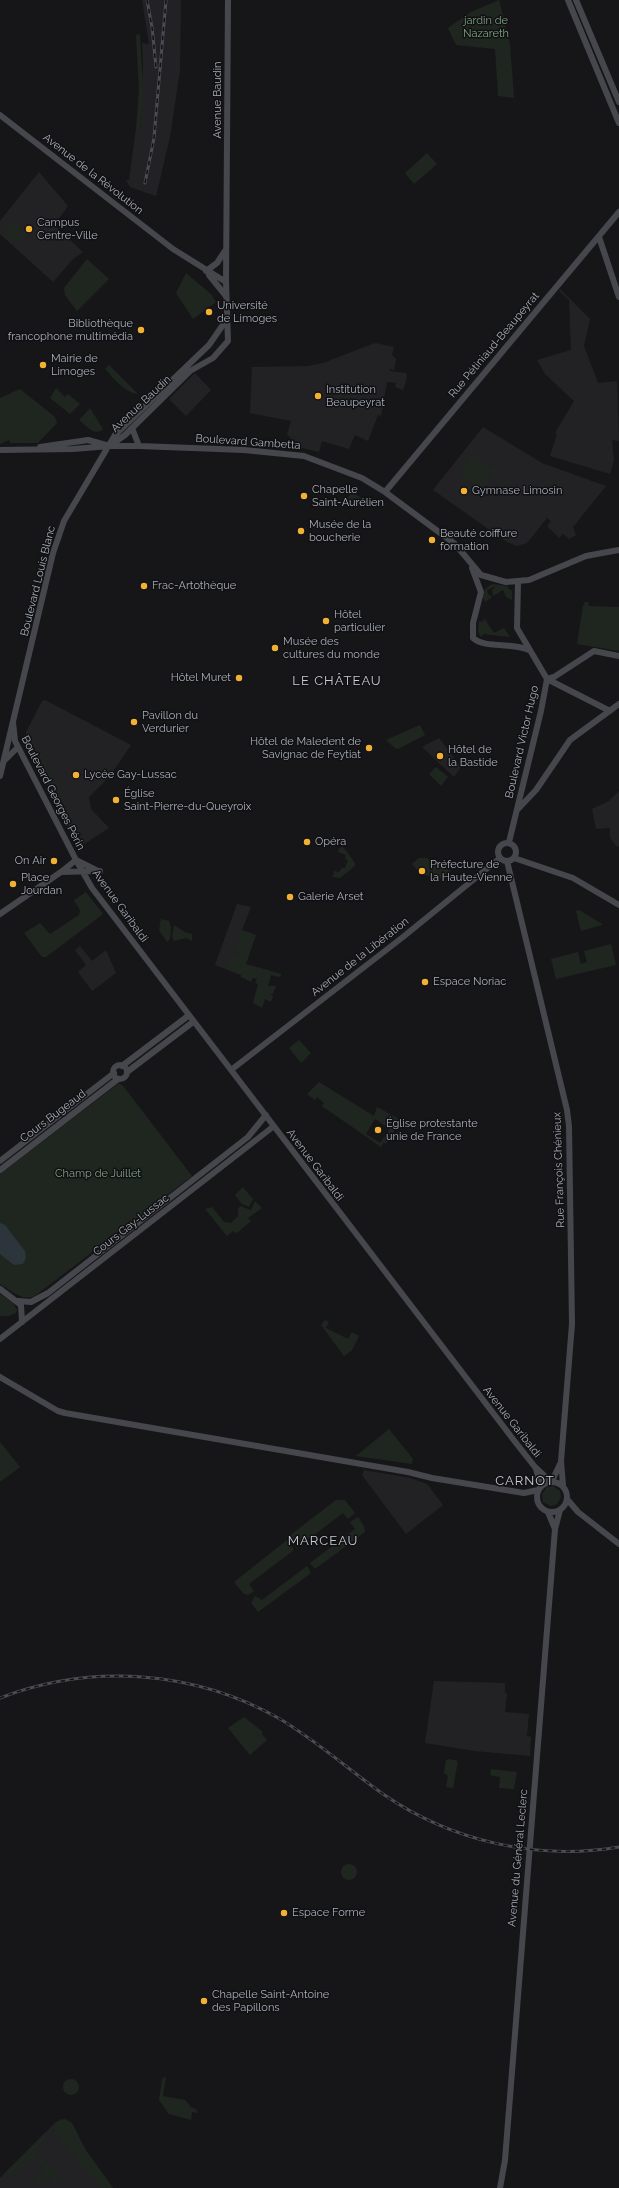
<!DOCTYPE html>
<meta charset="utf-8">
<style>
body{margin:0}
canvas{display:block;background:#161618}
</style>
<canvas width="619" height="2188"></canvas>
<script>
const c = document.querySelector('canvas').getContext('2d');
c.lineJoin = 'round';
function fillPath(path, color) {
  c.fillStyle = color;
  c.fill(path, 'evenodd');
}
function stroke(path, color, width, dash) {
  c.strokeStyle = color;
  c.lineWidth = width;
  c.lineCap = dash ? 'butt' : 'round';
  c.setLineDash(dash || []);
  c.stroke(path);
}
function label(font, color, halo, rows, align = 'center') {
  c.font = font + ' Raleway,sans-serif';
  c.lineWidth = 3;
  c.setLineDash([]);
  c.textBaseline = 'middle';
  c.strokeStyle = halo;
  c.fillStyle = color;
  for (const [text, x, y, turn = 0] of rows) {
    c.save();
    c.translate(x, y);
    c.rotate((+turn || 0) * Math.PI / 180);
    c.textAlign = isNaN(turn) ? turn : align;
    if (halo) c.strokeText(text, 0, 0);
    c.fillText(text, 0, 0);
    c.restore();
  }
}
const built = new Path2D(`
 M142,0H181L180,70L170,137L156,196L130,187L126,180H129L136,129L140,128L143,64L142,43L149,44Z
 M39,172L68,206L54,225L83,252L73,259L53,282L0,234V221Z
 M560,289L590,319L584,346L598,383L617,381L619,441L612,440L614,460L610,474L550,456L557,434L555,433L574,401L545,374L537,360L571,350L569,300L559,291Z
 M375,343L394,347L392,355L396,359L394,370L390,369L389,371L406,373L407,378L403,390L395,387L396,383L387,382L381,416L378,415L368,441L355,435L349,449L322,441L319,452L290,445L291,438L287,435L291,421L250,413L252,367L308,366L323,363Z
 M195,373L211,390L186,416L169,399Z
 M483,427L542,463L606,486L573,527L576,535L569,539L563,534L559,538L547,526L551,521L547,518L527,543L517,546L507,542L433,490Z
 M45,700L131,745L110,776L89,797L91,809L109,828L81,846L77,845L28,748L26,732L42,701Z
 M439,738L461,767L454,777L422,747Z
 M619,791V846L617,847L610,838V828L596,829L592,809L609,801Z
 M237,904L251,907L242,930L256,935L242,975L215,965Z
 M80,946L92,961L106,950L116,973L92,991L78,972L86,965L75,950Z
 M364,1470L410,1478L427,1484L443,1505L406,1534L362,1475Z
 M434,1681L505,1683V1693H507L505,1712L529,1714L527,1736L531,1737L530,1756L475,1751L425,1743Z
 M62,2119L72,2123L85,2149L113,2188H0V2178L56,2122Z`);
const green = new Path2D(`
 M499,0L510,44L514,98L498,96L495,49L456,45L448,28L471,12Z
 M140,34L143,93L140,128L136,129L139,89L136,35Z
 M427,153L437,164L414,184L405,173Z
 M14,222L26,233L16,243L4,233Z
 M87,259L109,279L77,311L65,295L64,288Z
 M186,273L212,295L216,302L193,319L176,293Z
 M109,365L138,394C124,392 114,379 105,369Z
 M56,388L65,397L68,394L80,404L70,414L50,398Z
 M20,389L55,417L57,423L38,443H10L9,440L0,444V398Z
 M90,408L103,429C94,437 87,426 79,420Z
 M473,454L495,470L480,489L459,472Z
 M343,486L363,499L357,509L355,507L356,504L347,499L350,495L341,490Z
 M492,584L508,586V588L512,591V600L506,597L503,590L493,596L492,590L496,586L487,590L488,594L492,597L485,602L483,597L485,589Z
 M585,602H588L589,606L619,607V651L577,644L583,606Z
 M484,618L494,633L504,628L510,637L483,634L482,637L480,636L478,631L479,621L483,622Z
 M420,725L425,735L398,749L395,748L386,740Z
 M28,748L55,762L54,764L37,756L46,762L48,769L54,767L46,784Z
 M436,767L448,777L441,786L429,774Z
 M62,805L66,813L77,823L76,828L71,831L72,836L58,808Z
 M343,847L355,863V866L340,878L333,877L334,871L339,872L342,868H345L348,860L345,859L346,855L338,852L339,848Z
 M419,858H427L451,871L440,879L421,874L412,864Z
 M86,892L103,914L46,957H42L24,933L40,923L50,934L79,915L80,910L74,900Z
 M579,910L602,924V925L581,931L576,911Z
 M161,919L169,921L171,927L170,939L167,942L159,930Z
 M174,925L185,932L192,934V941L186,938L174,941L172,937Z
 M242,930L256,935L246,964L282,974L279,977L271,975L268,986H276L273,994H270L273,996L271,1002L265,999L262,1008L253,1003L258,984L255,983L257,979L253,978L251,982L241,977V975L225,969L231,958L239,955V951L235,946Z
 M611,944L616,965L556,979L551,959L578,952L581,964L587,962L584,951Z
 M299,1040L311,1053L301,1063L289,1048Z
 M319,1082L374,1116L377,1107L401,1120L386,1144L384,1142L381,1147L322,1106L324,1103L317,1097L315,1100L307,1094ZM375,1119L390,1129L380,1143L366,1134Z
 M119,1083L124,1087L192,1176L36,1295C24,1303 10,1290 0,1284V1174Z
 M243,1187L253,1199L249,1207L242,1204L235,1195Z
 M255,1201L262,1208L248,1218L251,1221L237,1233L233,1231L227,1236L205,1209L212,1207L224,1222L231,1223L238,1216V1209L240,1206L251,1210Z
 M0,1294L13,1303L17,1310L16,1313L9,1316H0Z
 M325,1320L329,1322L326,1328L348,1339L352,1332L359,1336L352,1350L344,1356L321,1325Z
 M389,1429L413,1459L412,1464L356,1456Z
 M0,1442L20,1467L0,1482Z
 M553,1486L560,1491L561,1497L557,1504L551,1506L543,1502L542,1494L547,1487Z
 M336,1500H345L355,1513L348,1519L343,1513L298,1547L289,1536Z
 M358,1517L364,1526L365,1532L315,1569L310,1563L355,1529L350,1522Z
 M287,1540L294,1550L249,1584L254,1591L248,1595L244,1594L234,1582Z
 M307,1566L311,1573L258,1612L251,1603L255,1596L262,1600Z
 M244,1717L263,1732L262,1734L267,1740L250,1755L228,1728Z
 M449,1759L458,1761L453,1788L446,1787L448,1776L444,1773L446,1760Z
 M491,1769L517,1772L514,1789L499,1788L500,1777L490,1775Z
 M341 1872a8 8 0 1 1 16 0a8 8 0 1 1-16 0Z
 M165,2077H166L163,2096L185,2100L191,2107L197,2110V2113L192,2112L191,2120L169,2114L159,2100L162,2079Z
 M63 2087a8 8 0 1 1 16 0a8 8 0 1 1-16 0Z
 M65,2119L72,2123L85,2149L113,2188H100L57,2135L53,2133L56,2122Z
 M46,2132L47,2136L35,2151L38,2155L17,2171L16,2170L13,2172L14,2174L12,2176L5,2173Z
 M42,2157L60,2179L55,2183L48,2175L37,2184L33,2179L45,2170L38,2161Z`);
const water = new Path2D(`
 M0,1223L5,1225L25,1251L26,1258L23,1264L14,1265L0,1254Z`);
const secondary = new Path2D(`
 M568,0L619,123
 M576,0L619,102
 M0,115L173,249L226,282
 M599,237L619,297
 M206,271L217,263L225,251
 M209,275L226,296
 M132,428L139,446
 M111,445L125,435L190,371L213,358L228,341L226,282L228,0
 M40,447L88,440L106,445
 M0,450L73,449L110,446H139L244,450L304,456L362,478L385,492L455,544L481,575L506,582L529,580L586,556L619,550
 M385,492L619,212
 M472,568L481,592L473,623V638C485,649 512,642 529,650
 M547,679L554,677L594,651L619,656
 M547,679L610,711
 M13,722L15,741L76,860L92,888L516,1443L535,1467L550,1481
 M5,760L18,747
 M0,776L53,553L64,521L115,435L209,345L227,319
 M518,809L536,790L570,740L619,704
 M509,842L541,711L547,679L517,628L518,582
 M498 852a9 9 0 1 1 18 0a9 9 0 1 1-18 0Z
 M514,858L573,878L619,905
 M76,860L98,871
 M507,861L567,1110L569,1126L572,1324L561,1461L563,1485
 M61,872L100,871
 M0,914L61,872L76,860
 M113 1072a7 7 0 1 1 14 0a7 7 0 1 1-14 0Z
 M122,1066L188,1016
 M231,1070L403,937L500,858
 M127,1072L193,1022
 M0,1161L114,1073
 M0,1170L118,1079
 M0,1289L21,1305L22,1322
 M18,1301L31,1302L48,1293L248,1137L266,1115
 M0,1339L274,1126
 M0,1377L58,1411L65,1413L408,1472L432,1478L524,1493L538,1490
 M536,1469L541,1486
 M552,1481L560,1464
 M537 1497a15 15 0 1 1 30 0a15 15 0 1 1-30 0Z
 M567,1499L578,1512L619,1544
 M548,1512L555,1529
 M500,2188L505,2160L555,1529L560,1510`);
const rail = new Path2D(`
 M147,0L152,27L156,67
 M145,183L154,138L166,0
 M0,1698C92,1663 194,1670 280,1719C317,1741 349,1770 383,1794C451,1841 537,1861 619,1847`);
const markers = [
 [29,229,4,"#f2b134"],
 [209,312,4,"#f2b134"],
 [141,330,4,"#f2b134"],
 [43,365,4,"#f2b134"],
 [318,396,4,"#f2b134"],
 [464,491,4,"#f2b134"],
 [304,496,4,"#f2b134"],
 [301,531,4,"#f2b134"],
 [432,540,4,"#f2b134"],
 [144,586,4,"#f2b134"],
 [326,621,4,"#f2b134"],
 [275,648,4,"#f2b134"],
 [239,678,4,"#f2b134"],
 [134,722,4,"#f2b134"],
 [369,748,4,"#f2b134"],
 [440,756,4,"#f2b134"],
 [76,775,4,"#f2b134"],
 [116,800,4,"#f2b134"],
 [307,842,4,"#f2b134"],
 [54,861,4,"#f2b134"],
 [422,871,4,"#f2b134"],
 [13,884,4,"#f2b134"],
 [290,897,4,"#f2b134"],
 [425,982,4,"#f2b134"],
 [378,1130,4,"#f2b134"],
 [284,1913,4,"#f2b134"],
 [204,2001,4,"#f2b134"]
];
const parkNames = [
 ["jardin de",486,21],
 ["Nazareth",486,34],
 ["Champ de Juillet",98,1174]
];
const streetNames = [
 ["Avenue Baudin",218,100,-90],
 ["Avenue de la Révolution",93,174,38],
 ["Rue Pétiniaud-Beaupeyrat",494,345,-50],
 ["Avenue Baudin",141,404,-43],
 ["Boulevard Gambetta",248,442,4],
 ["Boulevard Louis Blanc",38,581,-76],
 ["Boulevard Victor Hugo",522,742,-77],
 ["Boulevard Georges Périn",53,793,63],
 ["Avenue Garibaldi",120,906,54],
 ["Avenue de la Libération",360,957,-38],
 ["Cours Bugeaud",53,1116,-37],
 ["Avenue Garibaldi",315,1165,53],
 ["Rue François Chénieux",559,1170,-92],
 ["Cours Gay-Lussac",131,1225,-38],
 ["Avenue Garibaldi",512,1422,52],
 ["Avenue du Général Leclerc",518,1858,-85]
];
const poiNames = [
 ["Campus",37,223],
 ["Centre-Ville",37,236],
 ["Université",217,306],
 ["de Limoges",217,319],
 ["Bibliothèque",133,324,"right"],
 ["francophone multimédia",133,337,"right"],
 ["Mairie de",51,359],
 ["Limoges",51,372],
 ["Institution",326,390],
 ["Beaupeyrat",326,403],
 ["Chapelle",312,490],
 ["Saint-Aurélien",312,503],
 ["Gymnase Limosin",472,491],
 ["Musée de la",309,525],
 ["boucherie",309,538],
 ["Beauté coiffure",440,534],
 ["formation",440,547],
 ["Frac-Artothèque",152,586],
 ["Hôtel",334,615],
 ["particulier",334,628],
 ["Musée des",283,642],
 ["cultures du monde",283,655],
 ["Hôtel Muret",231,678,"right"],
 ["Pavillon du",142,716],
 ["Verdurier",142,729],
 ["Hôtel de Maledent de",361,742,"right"],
 ["Savignac de Feytiat",361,755,"right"],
 ["Hôtel de",448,750],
 ["la Bastide",448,763],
 ["Lycée Gay-Lussac",84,775],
 ["Église",124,794],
 ["Saint-Pierre-du-Queyroix",124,807],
 ["Opéra",315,842],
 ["On Air",46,861,"right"],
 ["Préfecture de",430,865],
 ["la Haute-Vienne",430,878],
 ["Place",21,878],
 ["Jourdan",21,891],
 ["Galerie Arset",298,897],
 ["Espace Noriac",433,982],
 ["Église protestante",386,1124],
 ["unie de France",386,1137],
 ["Espace Forme",292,1913],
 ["Chapelle Saint-Antoine",212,1995],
 ["des Papillons",212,2008]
];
const quarterNames = [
 ["LE CHÂTEAU",337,681],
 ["CARNOT",525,1481],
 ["MARCEAU",323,1541]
];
fillPath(built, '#222225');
fillPath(green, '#1e261f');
fillPath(water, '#2c353c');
stroke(secondary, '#45474d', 6);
stroke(rail, '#4a4c52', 3);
stroke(rail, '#111113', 1.5, [4.5]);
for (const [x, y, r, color] of markers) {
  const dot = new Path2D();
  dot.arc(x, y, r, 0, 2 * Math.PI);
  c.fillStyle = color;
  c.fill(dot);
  stroke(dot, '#111113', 1.5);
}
label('11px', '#7fa381', '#111113', parkNames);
label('11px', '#a8adb8', '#111113', streetNames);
label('11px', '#a8adb8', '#111113', poiNames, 'left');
c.letterSpacing = '1px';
label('13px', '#c9ccd4', '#111113', quarterNames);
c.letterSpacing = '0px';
</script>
